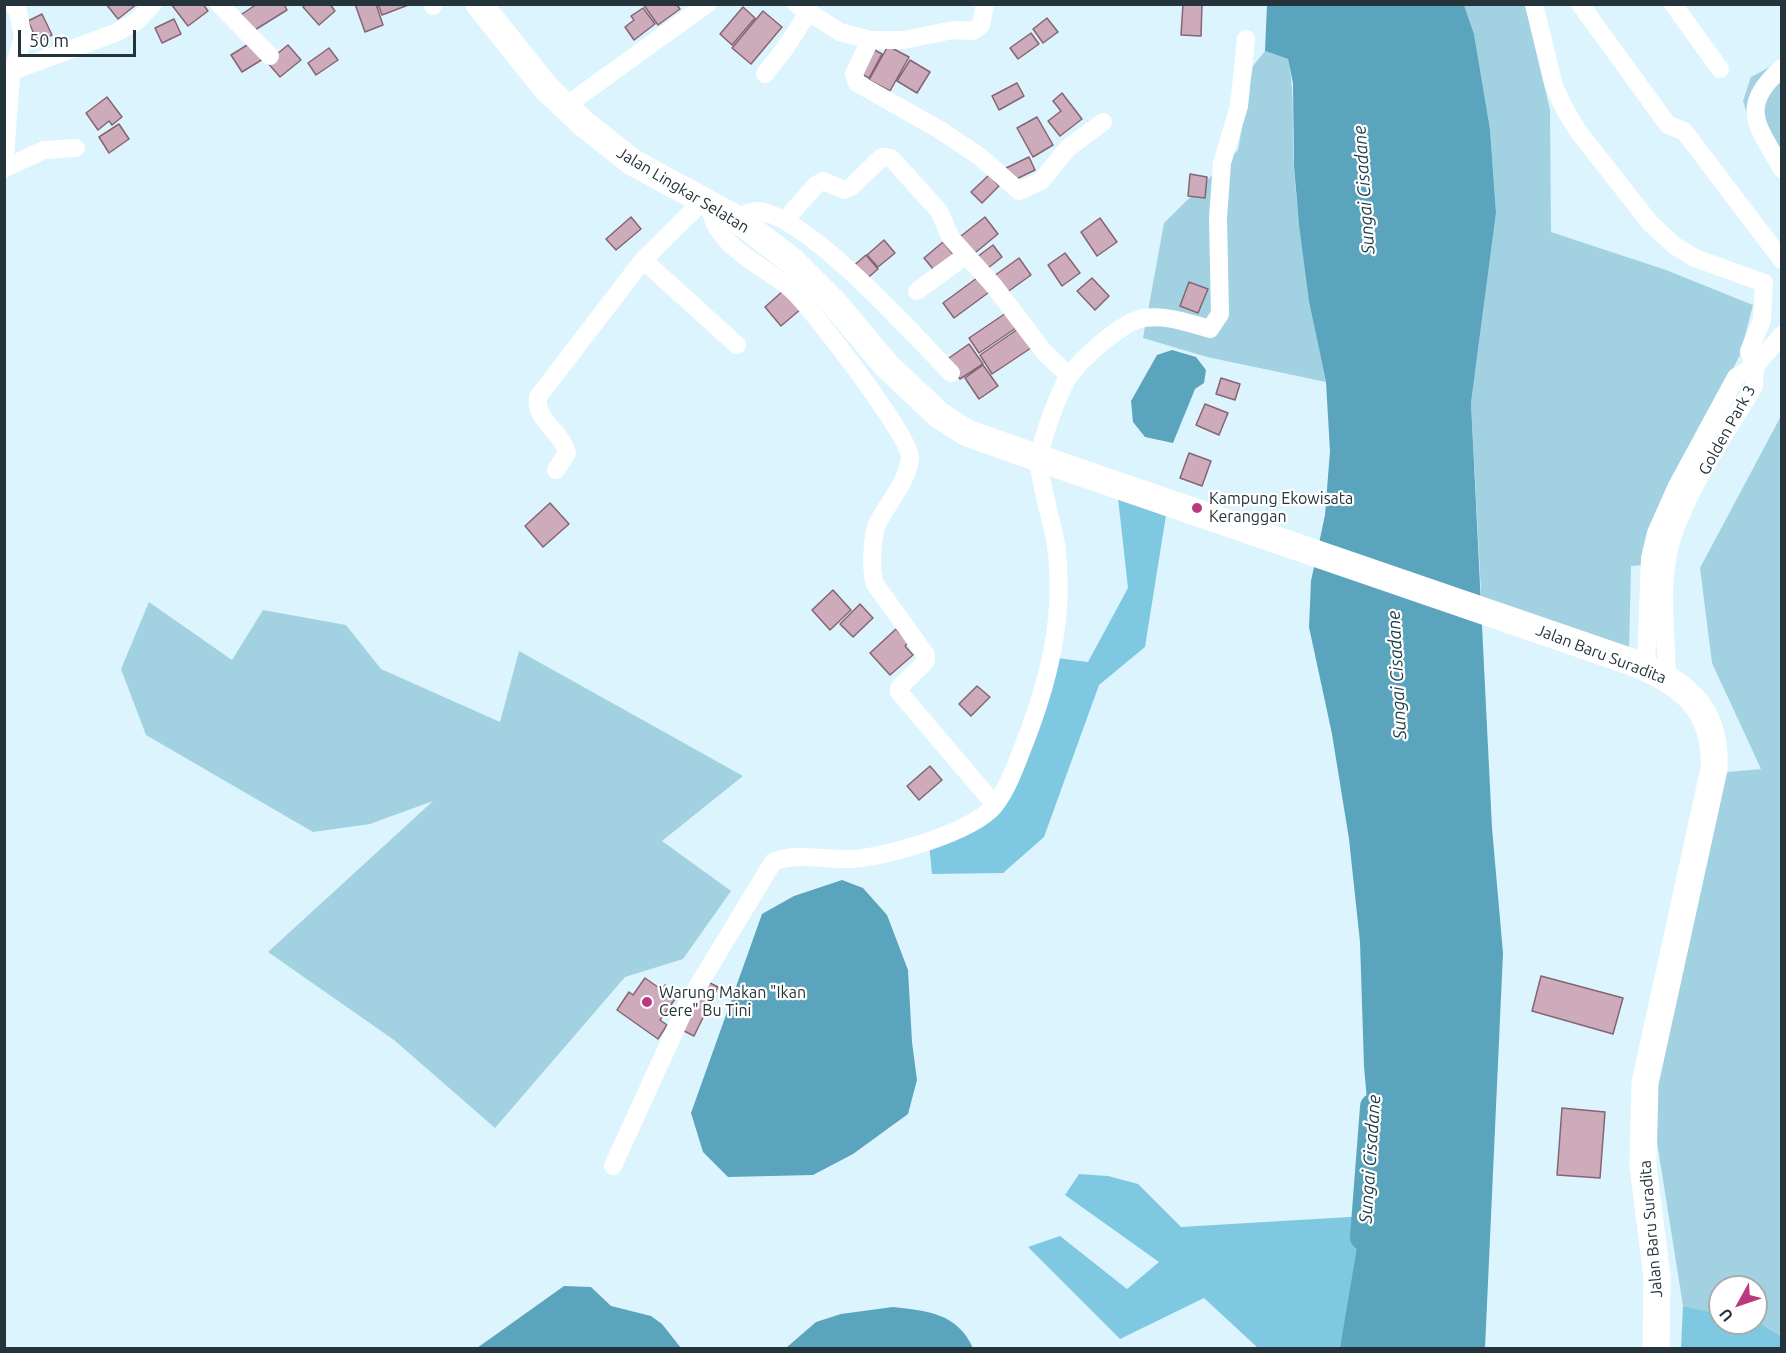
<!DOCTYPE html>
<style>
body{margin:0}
#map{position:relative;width:1786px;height:1353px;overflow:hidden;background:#dcf4fd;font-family:Ubuntu,sans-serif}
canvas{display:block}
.frame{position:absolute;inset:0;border:6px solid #24343a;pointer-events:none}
.north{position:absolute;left:1708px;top:1275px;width:60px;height:60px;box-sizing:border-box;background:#fff;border:2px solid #a7aeb0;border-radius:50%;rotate:230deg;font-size:16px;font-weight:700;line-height:24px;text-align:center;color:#24343a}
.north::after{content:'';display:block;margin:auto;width:21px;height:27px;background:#bc397f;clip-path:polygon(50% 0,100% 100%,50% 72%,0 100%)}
.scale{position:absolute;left:18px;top:30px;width:118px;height:27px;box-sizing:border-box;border:3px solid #24343a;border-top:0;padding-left:8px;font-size:18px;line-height:21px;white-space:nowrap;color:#24343a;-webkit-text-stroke:4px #fff;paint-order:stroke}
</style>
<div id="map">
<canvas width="1786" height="1353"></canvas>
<div class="frame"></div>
<div class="north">U</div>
<div class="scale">50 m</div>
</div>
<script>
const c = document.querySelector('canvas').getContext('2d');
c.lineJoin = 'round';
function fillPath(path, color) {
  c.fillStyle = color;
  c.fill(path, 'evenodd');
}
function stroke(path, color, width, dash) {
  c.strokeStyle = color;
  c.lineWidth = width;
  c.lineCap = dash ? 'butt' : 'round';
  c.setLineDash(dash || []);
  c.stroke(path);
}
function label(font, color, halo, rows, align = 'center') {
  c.font = font + ' Ubuntu,sans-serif';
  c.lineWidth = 4.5;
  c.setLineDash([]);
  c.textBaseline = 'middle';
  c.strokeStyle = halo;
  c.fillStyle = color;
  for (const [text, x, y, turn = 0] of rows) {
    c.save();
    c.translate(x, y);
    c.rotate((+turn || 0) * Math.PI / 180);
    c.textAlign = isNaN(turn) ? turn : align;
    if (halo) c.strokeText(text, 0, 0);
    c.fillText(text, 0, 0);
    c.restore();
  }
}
const green = new Path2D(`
 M1464,5H1525L1550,110L1551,232L1666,270L1753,305L1740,355L1663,507L1645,565L1631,566L1629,651L1482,611L1471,403L1496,213L1490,129L1474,34Z
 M1265,51L1288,59C1296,95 1291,131 1294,168C1299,241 1311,311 1326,382L1207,357L1143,338L1164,223L1238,150L1253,66Z
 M1781,61V174L1749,120L1743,101L1751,77Z
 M1781,416V1336L1756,1321V1287H1720V1314L1683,1306L1643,1054L1706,774L1761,769L1712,663L1700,568Z
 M149,602L232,660L263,610L346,625L381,669L500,722L519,651L743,776L662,841L731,891L683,959L625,977L495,1128L394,1040L268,952L433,801L370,824L313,832L146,735L121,669Z`);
const forest = new Path2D(`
 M1117,489L1170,490L1145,647L1099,685L1044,837L1003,873L932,874L928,832L998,815L1019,733L1049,657L1088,662L1128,588Z
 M1079,1174L1108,1176L1138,1184L1181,1227L1366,1216L1340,1348H1258L1204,1298L1120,1339L1028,1247L1060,1236L1127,1289L1159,1262L1065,1195Z
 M1683,1306L1720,1314V1323H1756V1321L1781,1336V1348H1681Z`);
const water = new Path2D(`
 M1267,5H1464L1474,34L1490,129L1496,213L1471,403L1492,828L1503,953L1485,1348H1340L1372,1159L1364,1066L1360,942L1349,839L1332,734L1309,627L1311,581L1325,515L1330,451L1326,382L1309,301L1299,225L1294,166L1293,83L1288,59L1265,51Z
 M1172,350L1196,357L1206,370L1204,383L1195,389L1173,443L1145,437L1133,422L1131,401L1157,355Z
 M842,880L863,888L887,915L908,970L912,1042L917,1080L908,1114L853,1154L813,1175L728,1177L703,1152L691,1113L762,914L794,896Z
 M564,1286L591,1287L611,1306L651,1316L662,1324L681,1348H477Z
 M893,1307C928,1311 957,1313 973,1348H786L816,1322L841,1314Z`);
const river = new Path2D(`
 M1364,1237L1374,1107`);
const building = new Path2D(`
 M106,4H137L118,19Z
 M171,4H203L208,11L188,26Z
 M257,4H284L287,10L250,33L239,16Z
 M306,4H330L335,11L319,25L303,7Z
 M355,4H376L383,25L365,32Z
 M378,4H411L382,15Z
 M643,4H676L680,9L658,25Z
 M1183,4H1202L1201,36L1181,35Z
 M743,7L755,18L732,45L720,34Z
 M643,8L655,24L634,40L625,27L634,20L631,16Z
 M763,11L782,27L751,64L732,48Z
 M42,14L52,35L38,42L28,21Z
 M1047,18L1058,32L1043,43L1033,29Z
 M174,19L181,34L162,43L155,28Z
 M1031,33L1039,44L1018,59L1010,48Z
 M252,42L263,59L242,72L231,55Z
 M288,45L301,60L280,77L267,62Z
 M888,46L909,57L890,91L869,80Z
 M869,47L882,54L869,78L856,71Z
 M329,48L338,60L316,75L308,63Z
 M910,60L930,72L917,93L897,81Z
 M1017,83L1024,96L999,110L992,96Z
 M1062,93L1082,119L1060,136L1048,121L1061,111L1053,101Z
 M107,97L122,117L112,125L109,121L98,130L86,113Z
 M1037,117L1053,145L1033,157L1017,128Z
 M119,124L129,139L109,153L99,137Z
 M1029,157L1035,170L1010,182L1004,169Z
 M1190,174L1207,177L1205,198L1188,196Z
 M989,175L999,186L982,203L971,192Z
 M631,217L641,229L616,250L606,239Z
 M985,217L998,234L970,257L956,240Z
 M1100,218L1117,242L1097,256L1081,232Z
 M884,240L895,253L878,267L867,255Z
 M943,242L957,259L938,275L924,258Z
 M993,245L1002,257L983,272L973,260Z
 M1065,253L1080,273L1062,286L1048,265Z
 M866,255L878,269L863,282L851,268Z
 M1019,258L1031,275L1006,293L994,276Z
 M981,275L992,290L954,318L943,303Z
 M1092,278L1109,296L1095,310L1077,291Z
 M1189,282L1208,289L1198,313L1180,306Z
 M784,290L801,309L781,326L765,307Z
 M1006,313L1016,328L979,353L969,338Z
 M1018,329L1031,348L992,374L980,355Z
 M969,344L983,364L960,379L946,360Z
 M983,365L998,386L979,399L965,378Z
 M1221,378L1240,384L1235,400L1216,394Z
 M1205,404L1228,413L1219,435L1196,425Z
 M1189,453L1211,461L1202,486L1180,478Z
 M550,503L569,524L543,547L525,526Z
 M833,590L851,610L830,630L812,610Z
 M860,604L873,618L853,637L840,624Z
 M896,629L908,643L905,646L913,655L890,675L870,653Z
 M977,686L990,697L971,716L959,704Z
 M930,766L942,780L919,800L907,786Z
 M1541,976L1623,998L1613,1034L1532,1011Z
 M645,978L662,990L665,985L678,995L660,1020L667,1025L658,1039L617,1010L629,992L633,995Z
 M704,980L718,987L694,1036L680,1029Z
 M1562,1108L1605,1112L1600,1178L1557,1175Z`);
const minor = new Path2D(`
 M219,4L270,56
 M433,4V6
 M796,4L840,32L870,40L854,74L857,83L940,130L979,156L1019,191L1041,181L1068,148L1103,122
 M1534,4L1554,86L1564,108L1578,131L1650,223L1675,246L1695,258L1764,283L1762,320L1749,351L1755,366L1754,386C1726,434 1691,482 1673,535C1658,578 1666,632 1667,676
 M1580,4L1668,125L1684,131L1782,260
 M1673,4L1720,69
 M870,40H903L953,30L973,31L981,25L985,4
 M1782,68C1737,107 1758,126 1782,169
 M15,70L115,33L137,21L153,4
 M765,74L786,47L809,11
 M564,107L707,4
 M5,168L44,150L76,148
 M4,169L11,77L23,38L18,11L13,4
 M710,204C713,247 764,265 792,290C810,306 912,439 910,457C909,480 886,505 876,526C872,543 870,567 875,584L926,655V661L899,688V692L995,805
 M737,219C743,216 750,210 758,211C808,216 914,335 951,373
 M785,220L816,185L823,181L844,190L851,187L882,157L891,158L939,211L951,238L994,286L1044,352L1069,376
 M643,260L737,345
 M917,291L965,256
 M556,470L567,453C562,431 534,420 538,397L643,260L703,201
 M1646,668L1650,558L1656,533L1677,486L1736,377L1755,366L1782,335
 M613,1166L687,1004L773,862C795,852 825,860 849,859C884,858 974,832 995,805C1007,789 1014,770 1021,752C1048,685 1066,617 1056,544C1053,526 1036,468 1039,456C1043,437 1059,390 1070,375C1082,358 1123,321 1144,318C1168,315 1188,323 1210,329L1220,314L1218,218L1222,163L1239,106L1246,39`);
const secondary = new Path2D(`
 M479,4L546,88L584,124L632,162L737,219L792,261L834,303L887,366L939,415L967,433L1038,458L1632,662C1685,683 1717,709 1714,769L1645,1083L1643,1166L1657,1277L1656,1348`);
const markers = [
 [1197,508,6,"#bc397f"],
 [647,1002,6,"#bc397f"]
];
const streetNames = [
 ["Jalan Lingkar Selatan",683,190,31],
 ["Golden Park 3",1727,430,-61],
 ["Jalan Baru Suradita",1601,654,21],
 ["Jalan Baru Suradita",1651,1229,-95]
];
const poiNames = [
 ["Kampung Ekowisata",1209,499],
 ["Keranggan",1209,517],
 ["Warung Makan \"Ikan",659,993],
 ["Cere\" Bu Tini",659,1011]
];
const waterNames = [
 ["Sungai Cisadane",1364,190,-94],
 ["Sungai Cisadane",1397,675,-93],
 ["Sungai Cisadane",1370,1159,-86]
];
fillPath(green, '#a2d1e2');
fillPath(forest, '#7ec8e2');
fillPath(water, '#5aa4bd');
stroke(river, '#5aa4bd', 28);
fillPath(building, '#ceabba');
stroke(building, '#856573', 1.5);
stroke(minor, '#fff', 18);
stroke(secondary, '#fff', 27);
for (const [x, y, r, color] of markers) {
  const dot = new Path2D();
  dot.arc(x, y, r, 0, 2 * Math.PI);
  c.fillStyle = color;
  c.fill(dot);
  stroke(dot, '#fff', 2);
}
label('16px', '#24343a', '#fff', streetNames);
label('16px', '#24343a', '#fff', poiNames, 'left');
label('italic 18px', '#193c47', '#fff', waterNames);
</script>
